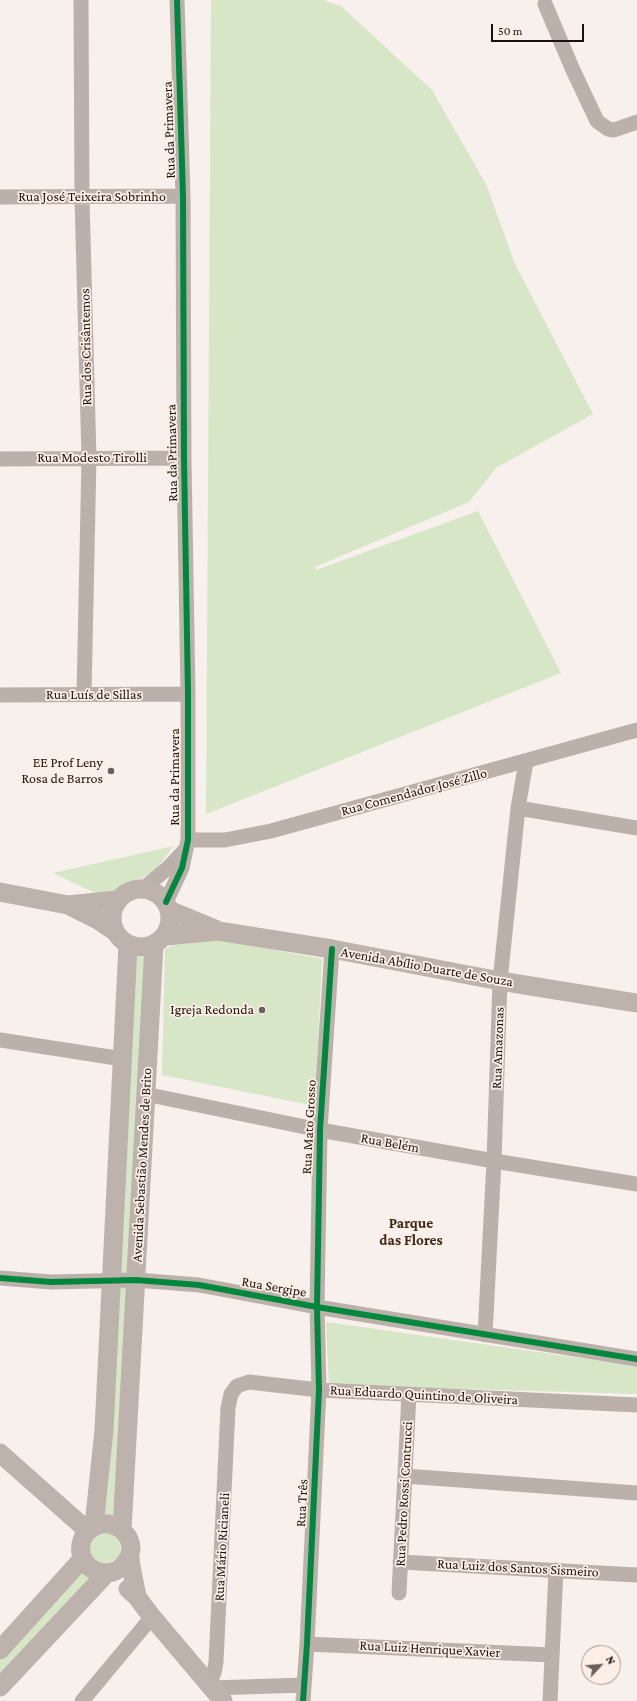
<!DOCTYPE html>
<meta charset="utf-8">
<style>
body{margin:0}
#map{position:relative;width:637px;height:1701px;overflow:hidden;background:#f8f0ec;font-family:"Crimson Pro",serif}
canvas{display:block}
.north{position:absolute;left:581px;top:1645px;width:40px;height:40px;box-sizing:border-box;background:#feefe6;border:1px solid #a3978f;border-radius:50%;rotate:64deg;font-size:11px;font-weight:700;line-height:16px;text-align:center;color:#1a120d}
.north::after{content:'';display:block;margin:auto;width:14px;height:18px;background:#68605b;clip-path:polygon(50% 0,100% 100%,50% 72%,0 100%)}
.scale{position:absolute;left:491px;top:24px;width:93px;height:18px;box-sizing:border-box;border:2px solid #1a120d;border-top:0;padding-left:5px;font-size:12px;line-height:14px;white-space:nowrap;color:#1a120d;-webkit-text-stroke:3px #feefe6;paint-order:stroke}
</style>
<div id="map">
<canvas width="637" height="1701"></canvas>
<div class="north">N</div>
<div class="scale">50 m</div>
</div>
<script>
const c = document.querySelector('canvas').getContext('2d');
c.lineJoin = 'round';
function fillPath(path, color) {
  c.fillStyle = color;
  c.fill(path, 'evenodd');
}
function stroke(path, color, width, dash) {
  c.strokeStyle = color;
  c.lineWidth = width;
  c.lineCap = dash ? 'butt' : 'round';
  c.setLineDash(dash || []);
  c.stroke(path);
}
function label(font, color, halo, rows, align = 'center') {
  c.font = font + ' "Crimson Pro",serif';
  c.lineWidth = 3.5;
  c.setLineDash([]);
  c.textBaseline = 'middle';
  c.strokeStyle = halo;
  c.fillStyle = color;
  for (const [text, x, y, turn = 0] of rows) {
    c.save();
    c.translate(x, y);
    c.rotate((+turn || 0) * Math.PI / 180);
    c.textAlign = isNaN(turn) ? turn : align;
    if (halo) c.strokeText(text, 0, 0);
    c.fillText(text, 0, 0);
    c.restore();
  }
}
const green = new Path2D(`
 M211,0H323L341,6L432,90L486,184L515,264L593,414L496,468L469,502L315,567L316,570L478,511L561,673L206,814Z
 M174,846L156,869L136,882L112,892L99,895L53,873Z
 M217,939L322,959L315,1106L162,1075L165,949L176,943Z
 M133,955L147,959L118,1518L104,1517Z
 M326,1322L637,1366V1394L329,1385Z
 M107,1533C119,1536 123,1545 120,1557L104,1566L89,1554C91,1542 93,1535 107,1533Z
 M84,1566L93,1575L0,1678V1660Z`);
const minor = new Path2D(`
 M81,0L82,198L89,458L84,695
 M545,4L572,68L597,121L608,129L614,130L637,122
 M0,197L183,196
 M0,459L184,458
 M0,695L188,694
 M518,808L637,828
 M188,840H225L271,831L637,730
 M144,888L169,867L185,850
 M166,902L182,868L188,840V694L184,458L183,196L177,0
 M0,1040L123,1059
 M145,1094L320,1130L494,1161L637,1184
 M0,1278L51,1282L136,1280L199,1285L317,1307L637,1359
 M485,1335L494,1161L500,981L518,808L526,762
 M405,1476L637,1493
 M400,1562L637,1575
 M399,1593L409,1394
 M307,1644L552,1655
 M208,1685L214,1673L216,1662L228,1408L231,1394L237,1386L249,1382L319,1390L637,1405
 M212,1688L304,1685
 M82,1701L152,1617
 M303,1701L307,1644L319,1390L317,1307L320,1130L332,949
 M550,1701L556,1570`);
const major = new Path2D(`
 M112 918a29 29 0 1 1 58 0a29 29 0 1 1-58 0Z
 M0,892L68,905L98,920L114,931
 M68,905L117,900
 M169,910L215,929
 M165,936L218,931L332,949L500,981L637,1003
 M0,1453L88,1531
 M94,1526L104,1430L128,945
 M122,1530L154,945
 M129,1557C111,1592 65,1563 86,1533C91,1527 100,1523 108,1524C120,1525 131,1536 131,1549C131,1552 129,1555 130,1558C131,1571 135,1584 137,1597
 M128,1589L137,1597L152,1617L223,1701
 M0,1650L83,1558
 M0,1687L107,1573`);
const cycleway = new Path2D(`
 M166,902L182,868L188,840V694L184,458L183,196L177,0
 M0,1278L51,1282L136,1280L199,1285L317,1307L637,1359
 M303,1701L307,1644L319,1390L317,1307L320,1130L332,949`);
const markers = [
 [111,771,4,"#68605b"],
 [262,1010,4,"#68605b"]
];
const streetNames = [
 ["Rua da Primavera",169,130,-92],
 ["Rua José Teixeira Sobrinho",92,197],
 ["Rua dos Crisântemos",86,347,-91],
 ["Rua da Primavera",172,453,-91],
 ["Rua Modesto Tirolli",92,458],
 ["Rua Luís de Sillas",94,695],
 ["Rua da Primavera",175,777,-90],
 ["Rua Comendador José Zillo",414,792,-15],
 ["Avenida Abílio Duarte de Souza",427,967,10],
 ["Rua Amazonas",498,1048,-88],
 ["Rua Mato Grosso",309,1127,-87],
 ["Rua Belém",390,1143,10],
 ["Avenida Sebastião Mendes de Brito",142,1165,-87],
 ["Rua Sergipe",274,1287,10],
 ["Rua Eduardo Quintino de Oliveira",424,1395,3],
 ["Rua Pedro Rossi Contrucci",404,1494,-87],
 ["Rua Três",302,1503,-87],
 ["Rua Mário Ricianeli",222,1547,-87],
 ["Rua Luiz dos Santos Sismeiro",518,1568,3],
 ["Rua Luiz Henrique Xavier",430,1649,3]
];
const poiNames = [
 ["EE Prof Leny",103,763],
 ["Rosa de Barros",103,779],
 ["Igreja Redonda",254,1010]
];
const neighbourhoodNames = [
 ["Parque",411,1223],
 ["das Flores",411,1240]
];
fillPath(green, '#d6e6c7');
stroke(minor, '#bcb0ab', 15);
stroke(major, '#beb2ac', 19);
stroke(cycleway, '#00873e', 6);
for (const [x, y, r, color] of markers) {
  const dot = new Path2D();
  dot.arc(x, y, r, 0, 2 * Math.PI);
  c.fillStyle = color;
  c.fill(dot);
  stroke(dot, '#feefe6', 1.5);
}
label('14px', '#1a120d', '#feefe6', streetNames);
label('14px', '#1a120d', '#feefe6', poiNames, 'right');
label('bold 15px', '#3a271c', '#feefe6', neighbourhoodNames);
</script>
